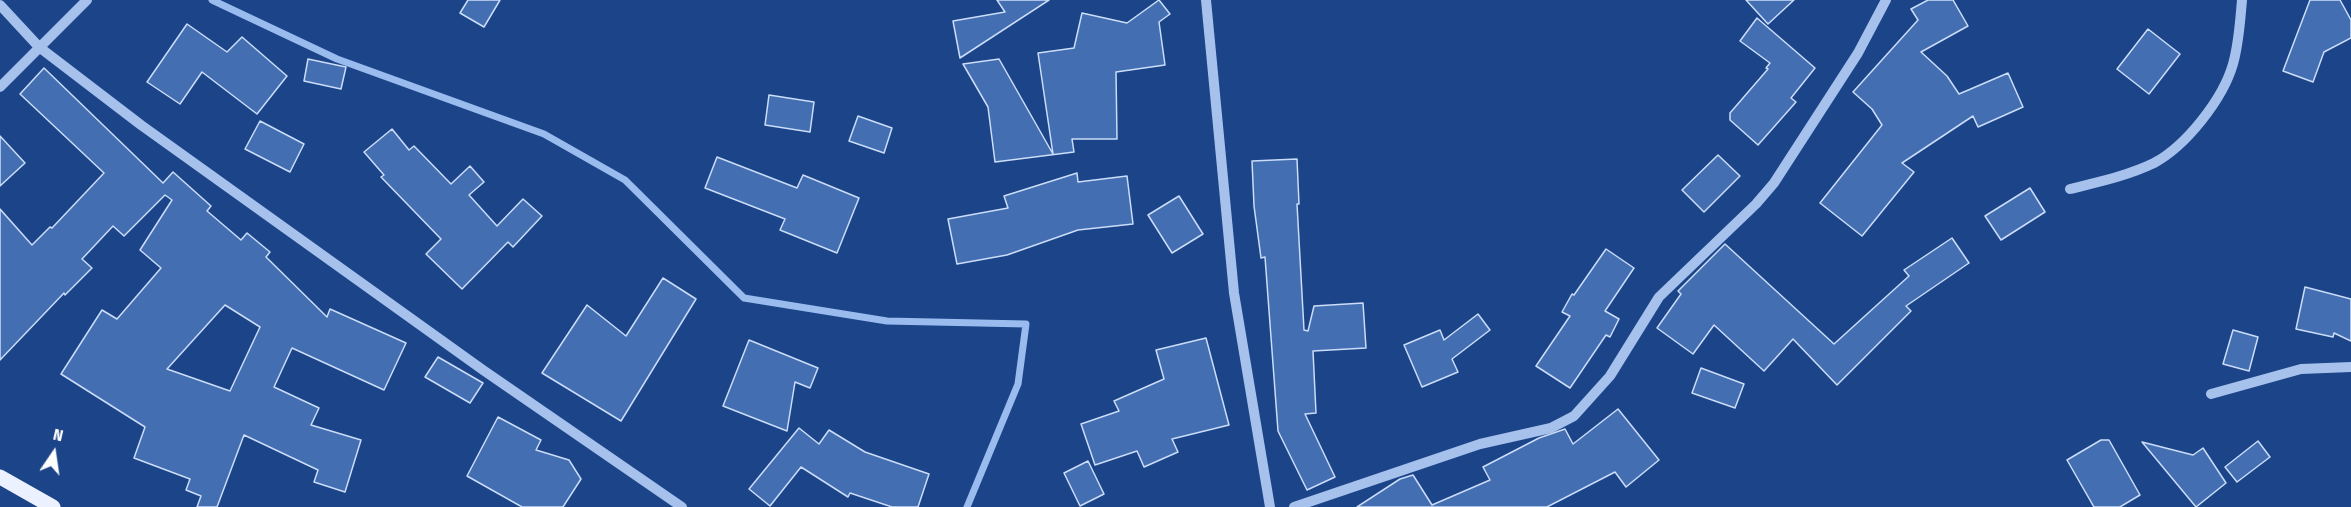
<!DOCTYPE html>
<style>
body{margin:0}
#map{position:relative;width:2351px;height:507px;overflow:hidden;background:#1c4489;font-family:"Fira Sans Condensed",sans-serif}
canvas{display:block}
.north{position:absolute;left:24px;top:423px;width:60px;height:60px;-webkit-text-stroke:4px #1c4489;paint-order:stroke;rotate:13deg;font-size:16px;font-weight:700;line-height:24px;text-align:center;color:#fff}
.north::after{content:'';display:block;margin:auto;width:21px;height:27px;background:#fff;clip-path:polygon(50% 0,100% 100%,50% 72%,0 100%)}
</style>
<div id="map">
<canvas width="2351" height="507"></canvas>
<div class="north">N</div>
</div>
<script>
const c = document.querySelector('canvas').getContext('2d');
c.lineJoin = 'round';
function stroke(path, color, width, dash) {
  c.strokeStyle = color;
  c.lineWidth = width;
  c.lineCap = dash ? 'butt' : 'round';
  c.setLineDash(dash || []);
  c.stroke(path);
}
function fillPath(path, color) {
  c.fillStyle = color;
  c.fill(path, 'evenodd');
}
const stream = new Path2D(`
 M212,0L337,59L544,134L625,180L744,298L887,321L1026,324L1018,384L967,507`);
const building = new Path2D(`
 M468,0H500L484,27L460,13Z
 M997,0H1049L960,58L953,21L1005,12Z
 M1159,0L1170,14L1159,22L1165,65L1116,72L1117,139H1072L1074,152L995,162L988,107L963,64L999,59L1053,154L1038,53L1074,48L1082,13L1127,23Z
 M1746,0H1794L1768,24Z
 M1928,0H1953L1968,26L1921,52L1947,76L1959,94L2008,73L2023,107L1978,127L1973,116L1902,163L1914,172L1862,236L1820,203L1882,125L1872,109L1853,92L1918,20L1911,9Z
 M2310,0H2340L2351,20V38L2324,52L2313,82L2283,71Z
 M1757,18L1815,68L1791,98L1796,102L1758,145L1730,120V113L1768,69L1766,68L1770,63L1740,41Z
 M187,24L227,52L242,37L287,76L257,114L202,72L180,104L147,82Z
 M2148,29L2180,54L2149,94L2117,69Z
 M308,59L346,67L341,89L304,81Z
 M44,68L163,183L173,172L211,206L207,211L241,240L247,233L270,252L266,257L327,317L330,309L406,343L384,390L292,348L274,387L319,408L311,425L361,440L345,492L314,482L318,470L244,435L217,507H197L201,496L186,490L190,479L134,458L145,427L61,374L102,310L117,319L161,268L140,250L172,200L165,195L124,236L113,226L82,259L92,268L65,295L64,293L0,360V209L32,245L50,227L52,228L104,173L20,94ZM225,305L260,327L230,391L167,369Z
 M769,95L814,102L810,132L765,125Z
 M858,116L892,128L884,153L849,141Z
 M260,121L304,144L290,172L245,149Z
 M392,129L409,150L414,146L451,184L470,166L484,182L469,195L497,226L523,199L542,216L513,247L508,242L462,289L426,254L441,239L381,177L384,175L364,152Z
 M0,136L25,163L0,186Z
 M1718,155L1740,176L1704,212L1682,190Z
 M717,157L797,188L803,175L859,198L837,253L780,230L785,219L705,188Z
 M1297,159L1299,204H1297L1304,330L1308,331L1314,306L1363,303L1366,348L1313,351L1316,413L1305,414L1335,477L1307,490L1278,431L1265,257L1261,258L1254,206L1252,161Z
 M1077,173L1078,182L1127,176L1133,224L1078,230L1007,255L957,264L948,219L1008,208L1004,196Z
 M2030,188L2045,212L2001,240L1985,216Z
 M1179,196L1203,234L1172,253L1148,215Z
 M1952,238L1969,263L1906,306L1911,311L1837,385L1793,339L1764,371L1714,325L1693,354L1657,328L1681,294L1678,291L1725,244L1834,344L1909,276L1904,270Z
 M1606,249L1634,268L1605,311L1619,319L1610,337L1606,335L1570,388L1536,366L1570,316L1562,312L1572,294L1574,295Z
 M663,278L696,299L621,421L542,373L587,305L626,336Z
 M2305,287L2351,299V341L2334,333L2333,337L2296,329Z
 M1478,314L1490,330L1452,359L1458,372L1422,387L1404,345L1440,330L1444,340Z
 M2233,330L2258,337L2249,371L2223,364Z
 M1206,338L1229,425L1172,439L1178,452L1144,467L1137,451L1095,465L1081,424L1119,411L1114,401L1164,379L1156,350Z
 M749,340L818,368L810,388L795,382L787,431L723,406Z
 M438,357L483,383L470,403L425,377Z
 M1701,368L1744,384L1735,408L1692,393Z
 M1618,409L1659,460L1626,487L1615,472L1547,507H1357L1400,479L1413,475L1432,505L1490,480L1483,467L1539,438L1565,429L1573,444Z
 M498,417L541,440L536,450L569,460L581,479L563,507H522L467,476Z
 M799,428L819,444L829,430L865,452L929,474L918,507H892L850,493L848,497L801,467L770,506L749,489Z
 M2101,440H2109L2140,495L2120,507H2094L2067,460Z
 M2258,441L2270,457L2237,482L2225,467Z
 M2142,442L2193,455L2203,448L2226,483L2196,507Z
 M1088,461L1104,494L1080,506L1064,473Z`);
const minor = new Path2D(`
 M1206,0L1234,293L1270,507
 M0,5L39,47L141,125L483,370L682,507
 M0,87L87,0
 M2070,189C2098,182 2127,176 2154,163C2186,146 2223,99 2233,64C2239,43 2240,22 2242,0
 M2211,394L2301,369L2351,367
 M1294,507L1480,444L1551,428L1574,416L1610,376L1659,297L1756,204L1774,183L1858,53L1886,0`);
const major = new Path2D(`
 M0,477L53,507`);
stroke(stream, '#9be', 7);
fillPath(building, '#446eb2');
stroke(building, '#cbddf9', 1.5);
stroke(minor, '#a6c1ec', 10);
stroke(major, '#ebf1ff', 15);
</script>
